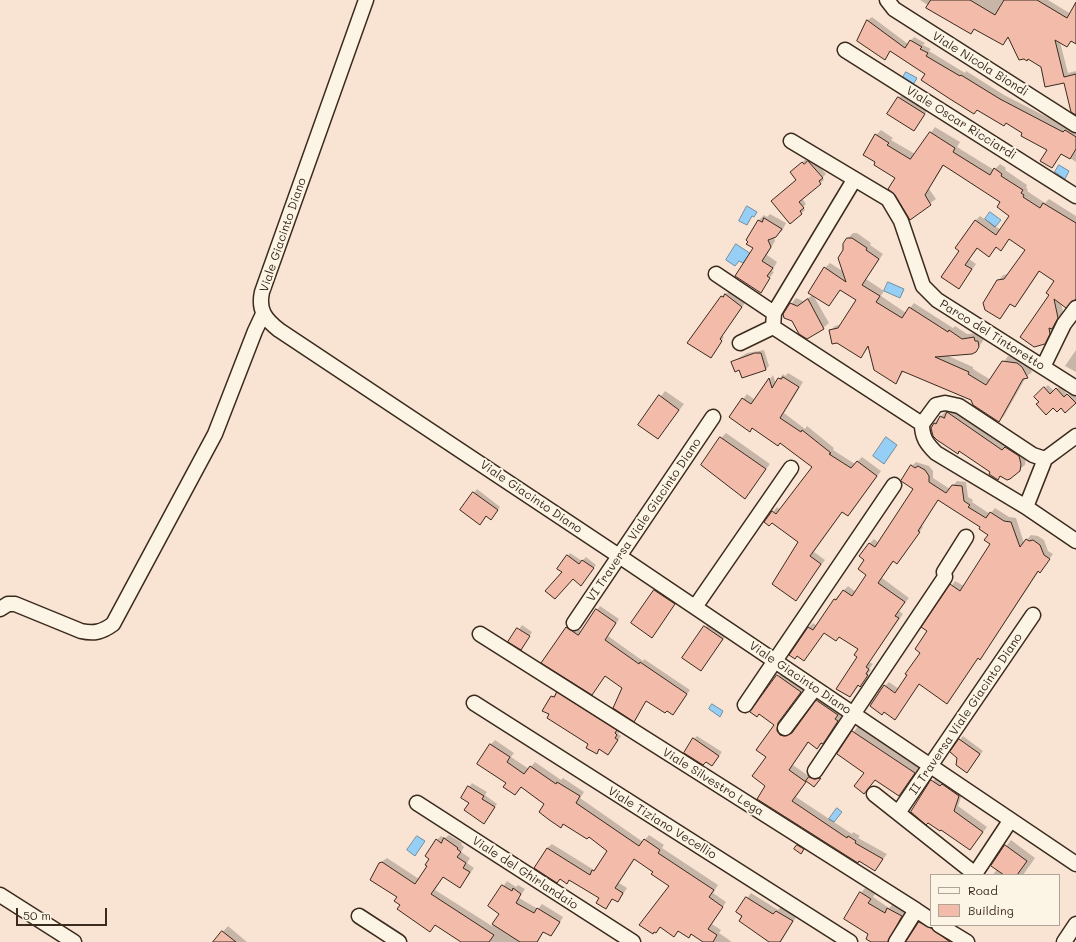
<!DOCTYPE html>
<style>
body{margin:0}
#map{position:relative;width:1076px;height:942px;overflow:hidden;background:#f9e4d3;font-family:Mali,sans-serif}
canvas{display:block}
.legend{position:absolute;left:930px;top:874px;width:130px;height:52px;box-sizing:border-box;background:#fcf5e5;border:1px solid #afa495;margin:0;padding:5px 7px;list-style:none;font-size:12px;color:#3b2a1e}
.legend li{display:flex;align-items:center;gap:8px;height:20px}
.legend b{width:20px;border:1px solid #afa495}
.scale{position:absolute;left:16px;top:908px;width:91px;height:18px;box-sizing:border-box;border:2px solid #3b2a1e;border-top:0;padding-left:5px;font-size:12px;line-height:14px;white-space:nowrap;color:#3b2a1e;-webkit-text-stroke:3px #fcf5e5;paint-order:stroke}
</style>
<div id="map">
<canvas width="1076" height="942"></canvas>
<ul class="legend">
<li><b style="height:5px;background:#fcf5e5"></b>Road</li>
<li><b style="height:11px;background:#f3bba9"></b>Building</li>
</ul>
<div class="scale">50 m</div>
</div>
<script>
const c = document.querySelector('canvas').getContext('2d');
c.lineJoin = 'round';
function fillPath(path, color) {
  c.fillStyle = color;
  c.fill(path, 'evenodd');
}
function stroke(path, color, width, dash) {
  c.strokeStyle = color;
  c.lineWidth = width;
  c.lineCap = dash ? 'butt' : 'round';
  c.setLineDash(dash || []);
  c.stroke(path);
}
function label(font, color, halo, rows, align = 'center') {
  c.font = font + ' Mali,sans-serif';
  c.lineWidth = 4;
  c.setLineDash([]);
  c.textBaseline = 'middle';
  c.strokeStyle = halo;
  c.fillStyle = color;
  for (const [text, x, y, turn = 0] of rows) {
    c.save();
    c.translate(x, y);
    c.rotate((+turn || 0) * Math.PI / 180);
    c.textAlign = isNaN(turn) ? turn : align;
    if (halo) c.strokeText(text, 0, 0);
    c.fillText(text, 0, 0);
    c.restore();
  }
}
const water = new Path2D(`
 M906,72L917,78L913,85L902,79Z
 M1059,165L1069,171L1065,179L1055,172Z
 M747,206L757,212L754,217L752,216L747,225L739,221Z
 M990,212L1001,220L995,227L985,219Z
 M736,244L751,254L743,263L739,261L735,266L726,260Z
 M888,282L904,289L900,298L884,291Z
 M886,437L897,445L884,464L873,456Z
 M712,704L723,711L720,717L709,709Z
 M837,808L842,812L834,822L829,819Z
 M417,836L425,841L415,856L407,850Z`);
const shadow = new Path2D(`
 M920,0H1048L1071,14L1076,7V43L1072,41L1067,46L1060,42L1068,73L1076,71V99L1065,82L1042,66L1009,36L1003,44L975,29L970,33Z
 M872,17L908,44L914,37L925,43L923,45L931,49L929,51L965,73L966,71L1004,95L1076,132V162L1062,153L1052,167L1048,150L1006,123L978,109L974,113L926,74L891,50L884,58L858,41L868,20Z
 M902,95L927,111L914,130L898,98Z
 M935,127L960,142L957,147L994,170L1000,164L1006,168L1005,170L1027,185L1026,188L1028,189L1027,191L1045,203L1049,199L1076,216V300L1061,303L1063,312L1054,326L1049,338L1044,343L1050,295L1056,281L1040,271L1020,300L1015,305L1011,303L1000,318L998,281L1003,275L1009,274L1026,250L1010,238L1001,249L997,247L989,256L978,248L969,259L976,264L959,288L960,251L975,221L980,216L1001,230L1011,215L1001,202L944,165L929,189L936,199L910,218L897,178L876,135L881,130L893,138L891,140L915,154Z
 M812,158L826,174L822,178L824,180L802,198L806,204L803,207L805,210L790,223L797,180L794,169L806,159L808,162Z
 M770,214L786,223L782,231L774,237L775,241L767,255L777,262L772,271L774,272L760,291L754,248L747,240L759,220L764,215L767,217Z
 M853,233H857L871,243L870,245L883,254L866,279L884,291L881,296L906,313L914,303L953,328L955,326L967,334L979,333L980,337L983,336V341L976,351L946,355L973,367V369L991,380L1008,356L1022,358L1029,366L1032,372L1026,377L1004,416L999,421L972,399L904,371L896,383L869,346L861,357L830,331L835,326L842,324L857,299L841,289L829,305L825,268L830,263L844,272V250L848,238Z
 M729,292L745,303L722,336L724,337L714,354L689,343L722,296Z
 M813,295L829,323L823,328L791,304L796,298L803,301Z
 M764,350L769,366L766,369H740L732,362L747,353Z
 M1076,350V372L1065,366Z
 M788,373L803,382L784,413L805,429L807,426L834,448L833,450L855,464L862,457L881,471L852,511L848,515L843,511L814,552L825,560L796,599L800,542L772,522H765L777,507L781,510L814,467L781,442L753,428L750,431L730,417L747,394L755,400L773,375L776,384L783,374L785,376Z
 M1048,385L1054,391L1060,386L1068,395L1071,392L1076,397V402L1065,412L1061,407L1053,406L1040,401L1035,397Z
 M665,391L684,404L658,438L640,425Z
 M953,408L1026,458L1025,465L1019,470L1001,476L998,478L991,472L960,450L958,453L934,423L946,411L949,412Z
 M726,433L770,464L745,497L721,438Z
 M916,462L929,466L933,471V478L950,489L957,481L966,482L968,497L973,500L972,502L990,514L995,508L1009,517L1016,518L1024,543L1031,535L1038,536L1044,540L1048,551L1053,554L1044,567L1039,571L984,654L980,659L978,658L951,698L947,702L920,683L895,718L885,686L889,682L899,689L922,652L929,631L923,627L955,581L964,586L991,544L989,535L982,527L939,499L922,526L923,527L901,559L897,563L894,561L882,578L909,598L899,611L903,614L869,662L873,664L869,669L871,670L854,692L850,696L859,649L840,636L824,632L804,660L797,655L791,654L809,627L813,623L817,626L835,599L848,586L856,592L868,575L866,559L870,543L874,539L879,543L914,488L912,466Z
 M477,489L500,507L494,515H487L480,523L462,509Z
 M570,553L582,561L586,557L596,565L584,581L573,578L563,571L568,556Z
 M660,585L679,598L652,637L632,623Z
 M600,606L619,619L608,636L643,661L644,659L690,690L673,714L647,700L634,720L624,688L605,675L592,694L567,628L571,624L581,631Z
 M710,621L728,633L701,670L684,658Z
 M522,625L532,632L524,645L510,642Z
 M783,671L805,687L782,718L781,726L790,732L795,730L822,696L841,710L839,714L842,716L823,743L817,747L809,742L793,765L810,777H820L816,785L807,781L796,797L852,834L853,832L860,836L858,838L887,854L875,870L767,786V756L775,725L760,713L751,711Z
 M561,689L620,731L618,734L621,736L608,754L600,749L596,753L590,744L550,714L552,697Z
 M858,726L919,768L899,795L876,779L869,788L865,772L838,754Z
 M697,736L722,752L712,765L694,739Z
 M963,736L983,751L970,768L951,752Z
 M495,740L514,753L511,757L529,769L535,762L561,780L563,778L584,792L580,798L643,842L649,835L664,845L662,848L718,885L713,893L726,902L712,924L721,930L719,933L732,942H704L692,934L689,937L679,931L674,936L661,927L656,932L670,886L654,871L635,859L619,883L627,888L622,896L618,901L613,898L606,908L600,898L570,879L567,882L547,848L552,844L594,870L608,850L521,787L515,794L507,782L490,745Z
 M937,776L963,791L958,806L987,827L970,849L912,812Z
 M472,783L487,792L485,795L497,804L484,822L470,802L462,797Z
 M449,835L462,843L461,844L464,847L461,852L470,858L467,863L474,868L460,887L444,876L435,890L492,926L500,913L489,906L507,881L516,887L518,885L525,889L519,898L538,909L542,904L563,917L555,931L551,935L544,931L538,942H462L436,924L430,930L401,904L380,863L387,858L419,879L428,866L437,840L441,836L445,838Z
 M1011,840L1035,858L1023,875H993L997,869L992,865Z
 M865,888L875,894L873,897L889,908L893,904L906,911L893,932L894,942H873L861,893Z
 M751,893L778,910L781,907L796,917L781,942H769L737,912Z
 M924,918L964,942H907Z
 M228,926L247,942H214Z`);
const building = new Path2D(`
 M931,0H970L995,15L1004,0H1037L1067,18L1076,2V44L1071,41L1067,47L1055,40L1064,77L1076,74V115L1071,112L1064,83L1045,87L1041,67L1028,59L1027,61L1024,59L1019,60L1008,37L1003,45L974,29L971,34L926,8Z
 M867,20L905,48L910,40L922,47L920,49L928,53L926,56L960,76L961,75L1000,99L1063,132L1065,130L1076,137V149L1070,159L1061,154L1052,168L1040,161L1047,150L1021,136L1022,133L1006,123L1004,126L977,110L974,114L950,99L921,80L925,74L890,51L885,60L857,41Z
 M898,97L925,114L914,131L887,114Z
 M930,132L955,148L953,152L990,175L994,168L1002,174L1001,176L1023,190L1021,193L1024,195L1023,197L1040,208L1043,203L1076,223V299L1066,308L1054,299L1058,318L1052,329L1049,328L1050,334L1045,344L1034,347L1020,337L1049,295L1046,293L1054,281L1039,271L1015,307L1010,304L1000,319L985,310L983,303L997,280L1004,279L1025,250L1009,239L1001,251L996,247L989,257L977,248L965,265L972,269L959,289L941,277L959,251L955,248L975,220L996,235L1009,216L997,207L1000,202L943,165L925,195L931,205L910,220L895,195L888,189L895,178L874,165L875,162L863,155L875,134L889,143L887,145L910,159Z
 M808,161L823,178L819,181L821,184L799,202L804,208L800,211L802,214L790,224L771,201L796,180L790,172L802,162L804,164Z
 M764,218L782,229L776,237L768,240L771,247L762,261L773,268L767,276L770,278L761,293L735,276L753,248L746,244L748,242L746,240L758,220L762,222Z
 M847,238H852L867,248L866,250L879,259L862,285L880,296L876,302L902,318L909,307L948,332L949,330L962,339L974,337L975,341H978L979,347L976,352L972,354L935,357L969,372L968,374L986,385L1002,361L1017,363L1022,367L1028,378L1023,379L999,422L973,405L971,400L902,371L896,384L874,370L868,346L861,358L837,343L832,344L829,330L838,328L856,300L840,290L829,306L808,293L824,267L846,282L838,258L843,250V244Z
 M725,294L742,307L720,339L722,341L711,358L687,343L721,296L723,297Z
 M808,299L824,329L807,339L799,334L792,321L784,318L783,314L790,303L797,306Z
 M755,353H761L766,370L742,378L739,370L735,372L731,362Z
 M783,377L799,387L780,418L801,432L802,430L831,453L829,454L851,468L857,461L877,476L848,516L842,512L810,556L821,564L796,601L772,584L798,542L772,523L769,526L764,522L772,511L776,514L812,467L780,443L778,446L752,428L750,432L729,417L742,398L751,404L769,378L772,388L778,378L781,379Z
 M1044,387L1050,394L1056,388L1064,397L1067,394L1076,403L1065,413L1061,408L1057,412L1053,408L1046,415L1036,404L1039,402L1034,397Z
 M659,395L679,410L658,439L638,425Z
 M947,412L1002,450L1005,447L1019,456L1021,464L1020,471L1010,479L1007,480L1000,476L998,480L989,474L990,472L959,451L958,454L937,440L933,436L931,428L934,423L936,424L940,416L944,418Z
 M720,437L766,469L745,499L701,465Z
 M911,465L915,468L918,466L925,470L929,476V482L946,493L952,485L962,486L964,501L970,505L968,507L986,518L990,512L1004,521L1011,522L1020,547L1026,539L1029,541L1033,540L1040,545L1044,555L1050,559L1040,573L1038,571L980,660L978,658L947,704L919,684L895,720L884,712L882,715L870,706L884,685L895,693L907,675L905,674L920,653L915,649L927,631L921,627L950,584L960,591L990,544L984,540L988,535L979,529L980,527L938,500L918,531L920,532L897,564L893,561L878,583L905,602L895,616L899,618L866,667L869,669L866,674L868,675L860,687L858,685L850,697L836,689L857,657L854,655L858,649L839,637L836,641L824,633L804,661L797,656L795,659L789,655L808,627L813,630L834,599L836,600L843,590L852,596L866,575L858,569L864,560L859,556L869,543L875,547L913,489L901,481Z
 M473,492L498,510L491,520L486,516L480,525L460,510Z
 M567,555L579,564L582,560L594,568L581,586L573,579L555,599L545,591L562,572L557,569Z
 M654,590L675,604L652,638L631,623Z
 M596,609L616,623L605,640L639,664L640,662L687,694L673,715L667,711L665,713L646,701L634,722L613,708L622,688L605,676L592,695L541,663L566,627L578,635Z
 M704,626L723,639L701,671L682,658Z
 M517,628L530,636L521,650L508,642Z
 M777,675L801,692L778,723L777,731L780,735L784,736L792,733L816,700L838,715L835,719L838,721L823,744L821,743L817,749L808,742L789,770L806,782L792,801L847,838L848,836L856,841L855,843L883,859L875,871L859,861L858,863L757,799L765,786L752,776L766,757L756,750L774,725L759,714L757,717L750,712Z
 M557,692L617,730L615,733L617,735L615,738L618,740L608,755L599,749L597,754L586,748L588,744L547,718L549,714L542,711L551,696L554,697Z
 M852,731L915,773L899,796L875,780L864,794L854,786L864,773L837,754Z
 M693,738L719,756L712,766L706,762L703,765L684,753Z
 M959,739L980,754L967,773L956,765L957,758L950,752Z
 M490,744L510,757L507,762L524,774L530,766L556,784L557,782L580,796L576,803L639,846L644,839L660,850L658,853L714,890L709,897L723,907L708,929L717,935L713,942H703L691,934L689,938L678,931L674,937L660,927L656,933L654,932L653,934L639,925L669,886L651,874L653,872L634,859L615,888L623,893L618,902L612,899L606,909L596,903L599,898L569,880L567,884L560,879L557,883L534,868L547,848L590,875L592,870L594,871L607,851L589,837L587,839L563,824L561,828L548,819L539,812L544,804L521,787L515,795L503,787L506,783L477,764Z
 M809,777L814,779L821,778L814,787L806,781Z
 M931,780L940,786L942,784L959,796L954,811L983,832L970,850L941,830L940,831L928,823L926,825L911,812Z
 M468,786L484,796L482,799L495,807L484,824L464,810L469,803L461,798Z
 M444,838L458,848L457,849L461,852L457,857L466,863L463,868L470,872L460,888L443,877L431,894L494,935L489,942H461L435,925L430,932L397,909L400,905L394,901L397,897L370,880L379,863L382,862L415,884L427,866L425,865L429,859L425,856L436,839L441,843Z
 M797,845L804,849L801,854L794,849Z
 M1005,845L1027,861L1017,875H1004L991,866Z
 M502,885L512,891L513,888L521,894L516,903L534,913L537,908L560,922L551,936L543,932L537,942H520L492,924L499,914L488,906Z
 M860,892L871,899L868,903L885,913L887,908L902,916L888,942H871L866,939L868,934L844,919Z
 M746,897L773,914L776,911L793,921L780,942H769L739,921L742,916L736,912Z
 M919,922L931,928L950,942H906Z
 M222,931L236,942H213Z`);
const minor = new Path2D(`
 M366,0L262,292C258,310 265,319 279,330L619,556L1076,864
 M887,0L894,9L1076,125
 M845,50L1076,196
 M791,141L888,199L901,221L923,286L937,300L1076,388
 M716,274L774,313
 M773,327L922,424C922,438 927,444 936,453L1026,507L1076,541
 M740,343L773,327L774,313L854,180
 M1043,367L1064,324L1076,308
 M922,424L936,405L945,403L959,406L1033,455L1045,459
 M1026,507L1045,459L1076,436
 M945,577L944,572L966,537
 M695,607L791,468
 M0,609L8,604H15L81,631C94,634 102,632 113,624L215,434L255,331L263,314
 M574,623L713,417
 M480,634L916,910L896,942
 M474,703L850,942
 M745,705L894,485
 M785,728L815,688
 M815,771L945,577
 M874,794L975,874L1010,821
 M417,803L633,942
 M898,813L1033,615
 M0,895L74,942
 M916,910L931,920
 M359,916L399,942
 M939,925L967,942
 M1064,942L1076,924`);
const streetNames = [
 ["Viale Nicola Biondi",980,64,32],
 ["Viale Oscar Ricciardi",961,123,32],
 ["Viale Giacinto Diano",283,235,-71],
 ["Parco del Tintoretto",992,335,32],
 ["Viale Giacinto Diano",531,497,34],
 ["VI Traversa Viale Giacinto Diano",644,520,-56],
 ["Viale Giacinto Diano",800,678,34],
 ["II Traversa Viale Giacinto Diano",966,714,-56],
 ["Viale Silvestro Lega",713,782,32],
 ["Viale Tiziano Vecellio",662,823,32],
 ["Viale del Ghirlandaio",525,873,33]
];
fillPath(water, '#95cff5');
stroke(water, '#718d9f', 1);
fillPath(shadow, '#0003');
fillPath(building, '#f3bba9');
stroke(building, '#3b2a1e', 1);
stroke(minor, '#3b2a1e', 17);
stroke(minor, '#fcf5e5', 14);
label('12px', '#3b2a1e', '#fcf5e5', streetNames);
</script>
